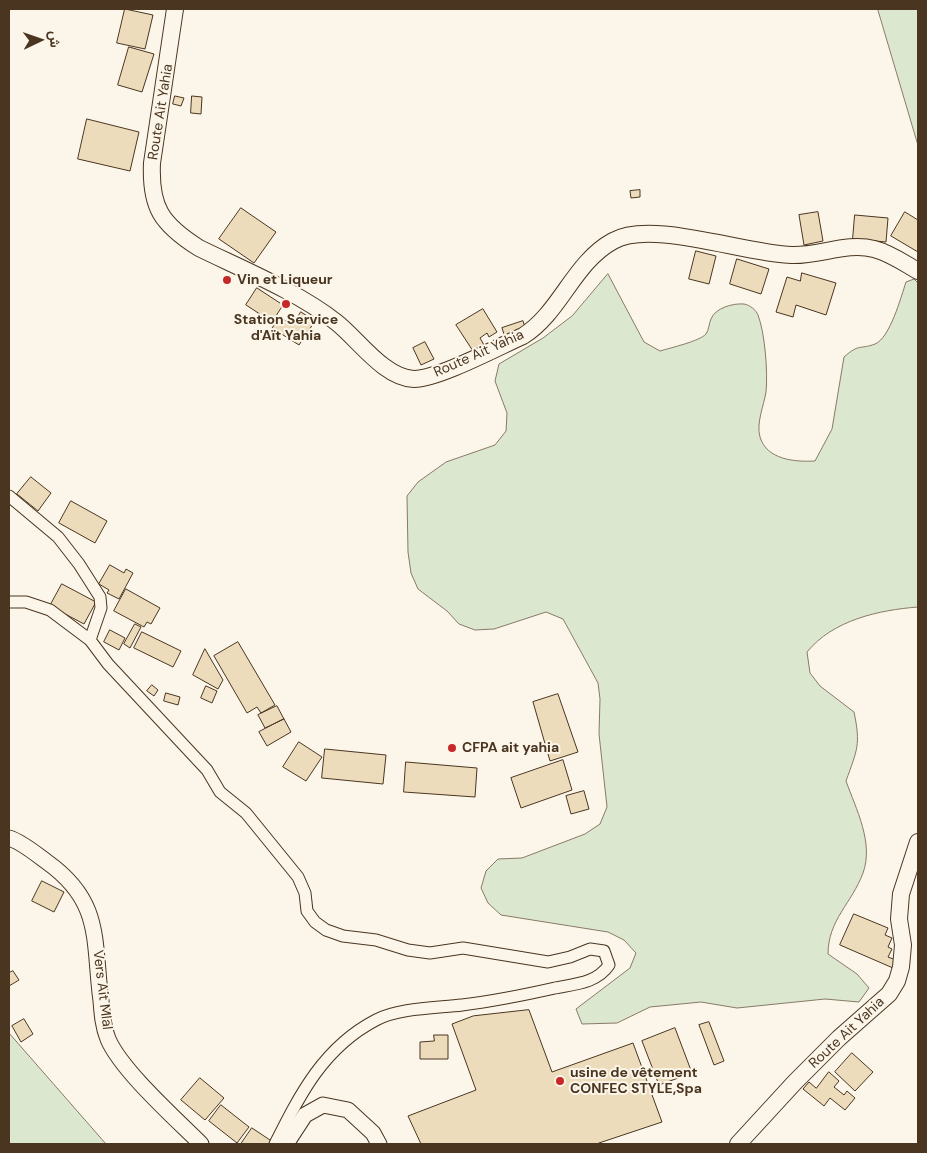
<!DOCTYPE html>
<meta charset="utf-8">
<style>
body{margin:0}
#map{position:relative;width:927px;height:1153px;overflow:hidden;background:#fbf6e9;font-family:"DM Sans",Vazirmatn,sans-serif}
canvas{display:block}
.frame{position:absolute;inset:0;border:10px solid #4a3520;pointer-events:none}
.north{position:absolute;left:15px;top:15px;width:50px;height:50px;-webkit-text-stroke:4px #fbf6e9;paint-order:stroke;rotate:87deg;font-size:14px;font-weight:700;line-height:20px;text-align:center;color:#4a3520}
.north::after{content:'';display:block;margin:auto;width:18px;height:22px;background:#4a3520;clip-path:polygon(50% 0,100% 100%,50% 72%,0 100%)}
</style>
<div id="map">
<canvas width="927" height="1153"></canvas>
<div class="frame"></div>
<div class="north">ش</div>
</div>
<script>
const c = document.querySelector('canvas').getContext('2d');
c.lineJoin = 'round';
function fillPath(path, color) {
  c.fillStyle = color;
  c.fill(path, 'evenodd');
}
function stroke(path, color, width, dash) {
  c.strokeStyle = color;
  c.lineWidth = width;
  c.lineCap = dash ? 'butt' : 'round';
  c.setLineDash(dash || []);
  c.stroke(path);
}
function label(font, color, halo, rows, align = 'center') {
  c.font = font + ' "DM Sans",sans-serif';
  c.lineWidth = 4;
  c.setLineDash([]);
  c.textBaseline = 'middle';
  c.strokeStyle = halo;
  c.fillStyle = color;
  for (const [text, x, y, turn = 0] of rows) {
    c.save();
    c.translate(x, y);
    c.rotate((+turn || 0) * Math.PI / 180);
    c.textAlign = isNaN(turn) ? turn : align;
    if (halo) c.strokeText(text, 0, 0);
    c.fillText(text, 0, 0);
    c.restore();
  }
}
const green = new Path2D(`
 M878,9H918V145Z
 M608,274L644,342L660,351C670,348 700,341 706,334C709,330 709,323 711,319C715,308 733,303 744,304C750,305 756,310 758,315C765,333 768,373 766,392C764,405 756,423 760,437C767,460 795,462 815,461L832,429L844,357C860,343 859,350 875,344C890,338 901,297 906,282L914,279L918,283V607C879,610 833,620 807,652L810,673L820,686L854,712C861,745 857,750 846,781C856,809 874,843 863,873C852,903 828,920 828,954L857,974L869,988L859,1002L825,999L737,1008L701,1002L650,1007L617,1023L582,1024L576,1009L630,968L636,953L624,940L608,932L501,915L488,903L481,888L486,871L498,859L522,858L585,834L600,824L607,807L599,734L600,699L598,683L563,619L546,612L494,629L475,630L459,624L447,611L418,589L411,573L408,552L407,496L418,482L446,462L495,445L506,431L507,413L495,381L499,364L543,338L572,316Z
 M9,1033L106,1144H9Z`);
const building = new Path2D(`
 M125,9L153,15L145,49L117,43Z
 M129,47L154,54L142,92L118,85Z
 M175,96L184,98L181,106L173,104Z
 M192,96L202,97L201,114L191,113Z
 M87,119L139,132L130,171L78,159Z
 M640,190V197L631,198L630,191Z
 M241,208L276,232L254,263L219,239Z
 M818,212L823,241L804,245L799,215Z
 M905,212L918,220V252L891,236Z
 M855,215L888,218L886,242L853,239Z
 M696,251L716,256L709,284L689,279Z
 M737,259L769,269L761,294L730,284Z
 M802,273L836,283L826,315L796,305L793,317L776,312L787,277L800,281Z
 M257,288L283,305L272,322L246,305Z
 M483,309L497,332L489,337L487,333L480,338L484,345L473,351L456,325Z
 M301,312L315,321L299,345L272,328L280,317L292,325Z
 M523,321L526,330L505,337L502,328Z
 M425,342L434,359L421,365L413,348Z
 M31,477L51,493L38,511L17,494Z
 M71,501L107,521L95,543L59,523Z
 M110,565L124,573L126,569L133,573L119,599L107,593L109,590L99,584Z
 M62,584L96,602L84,624L50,606Z
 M126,589L160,608L151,624L147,622L144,627L114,611Z
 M135,624L141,627L130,648L124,644Z
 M110,630L125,638L119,650L104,642Z
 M142,632L181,651L173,667L134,648Z
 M238,642L275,705L261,713L257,707L247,713L214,656Z
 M205,649L223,680L218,689L193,675Z
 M152,685L158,690L154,696L147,691Z
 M206,686L217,691L212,703L201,698Z
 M166,693L180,697L178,705L164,701Z
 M558,694L578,752L550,761L533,702Z
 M277,706L284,719L265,728L258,715Z
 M284,719L291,732L267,746L259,732Z
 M299,742L322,757L306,781L283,767Z
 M325,749L386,755L383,784L322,778Z
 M563,760L572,790L521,808L511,778Z
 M406,762L477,768L475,797L404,792Z
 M584,791L589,809L571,814L566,796Z
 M42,881L64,892L54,912L32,901Z
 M854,914L888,928L885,935L892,938L888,947L892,949L888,957L896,960L893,968L840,945Z
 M13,971L19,980L9,986V973Z
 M529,1010L552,1072L633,1043L662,1122L596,1144H421L408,1116L476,1090L452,1024L473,1016Z
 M24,1019L33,1034L21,1042L12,1026Z
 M709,1022L724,1061L714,1065L699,1025Z
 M675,1028L692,1073L659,1085L642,1041Z
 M434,1035H448V1059H420V1042L434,1041Z
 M852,1053L873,1072L855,1091L835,1072Z
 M829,1072L839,1081L834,1087L844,1095L847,1091L855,1098L845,1110L830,1098L824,1106L803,1089L809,1082L816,1088Z
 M200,1078L224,1098L205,1120L181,1100Z
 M221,1105L249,1127L237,1143L209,1121Z
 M252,1128L273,1142L271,1144H241Z`);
const street = new Path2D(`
 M9,496L58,537L79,564L100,597L101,608L90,640
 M9,602H26L50,610L90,640L108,664L207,770L220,792L246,813L298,877L305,893L307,911L315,922L326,930L343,936L376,940L408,950L430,953L463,948L548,962L570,957L590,949L604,951L609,965C597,983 575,984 555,988C524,995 494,1001 462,1005C437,1008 398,1008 376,1020C324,1047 300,1094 275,1144`);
const secondary = new Path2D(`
 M9,838C22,842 36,854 47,862C103,902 93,941 101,1001C102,1014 103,1027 108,1039C121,1070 176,1119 201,1144
 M286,1144L305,1115L323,1105L348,1110L373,1133L379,1144`);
const primary = new Path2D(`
 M175,9L152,163C150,207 161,224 199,248C242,269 298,292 336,322C358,339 384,378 414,379C438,379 498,347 523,336C561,312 573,263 613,241C651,219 745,254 792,255C819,256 847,242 874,249C890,253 904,263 918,271
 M738,1144L795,1082L839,1038L889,994L897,981L901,967L903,945L899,919L901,894L918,842`);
const markers = [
 [227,280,5,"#c62828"],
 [286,304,5,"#c62828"],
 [452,748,5,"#c62828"],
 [560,1081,5,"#c62828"]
];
const streetNames = [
 ["Route Ait Yahia",161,112,-81],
 ["Route Ait Yahia",479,354,-24],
 ["Vers Ait Mlal",102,990,83],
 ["Route Ait Yahia",847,1033,-43]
];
const poiNames = [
 ["Vin et Liqueur",237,280],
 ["Station Service",286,320,"center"],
 ["d'Aït Yahia",286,336,"center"],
 ["CFPA ait yahia",462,748],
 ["usine de vêtement",570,1073],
 ["CONFEC STYLE,Spa",570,1089]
];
fillPath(green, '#dce7d0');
stroke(green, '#887966', 1);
fillPath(building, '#ecdcbc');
stroke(building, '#4a3520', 1);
stroke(street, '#4a3520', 13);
stroke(secondary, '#4a3520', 17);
stroke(primary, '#4a3520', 18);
stroke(street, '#fbf6e9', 11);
stroke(secondary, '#fbf6e9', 15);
stroke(primary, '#fbf6e9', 16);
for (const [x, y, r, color] of markers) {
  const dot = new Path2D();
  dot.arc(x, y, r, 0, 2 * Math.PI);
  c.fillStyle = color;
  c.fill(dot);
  stroke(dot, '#fbf6e9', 2);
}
label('14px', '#4a3520', '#fbf6e9', streetNames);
label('bold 14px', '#4a3520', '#fbf6e9', poiNames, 'left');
</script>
